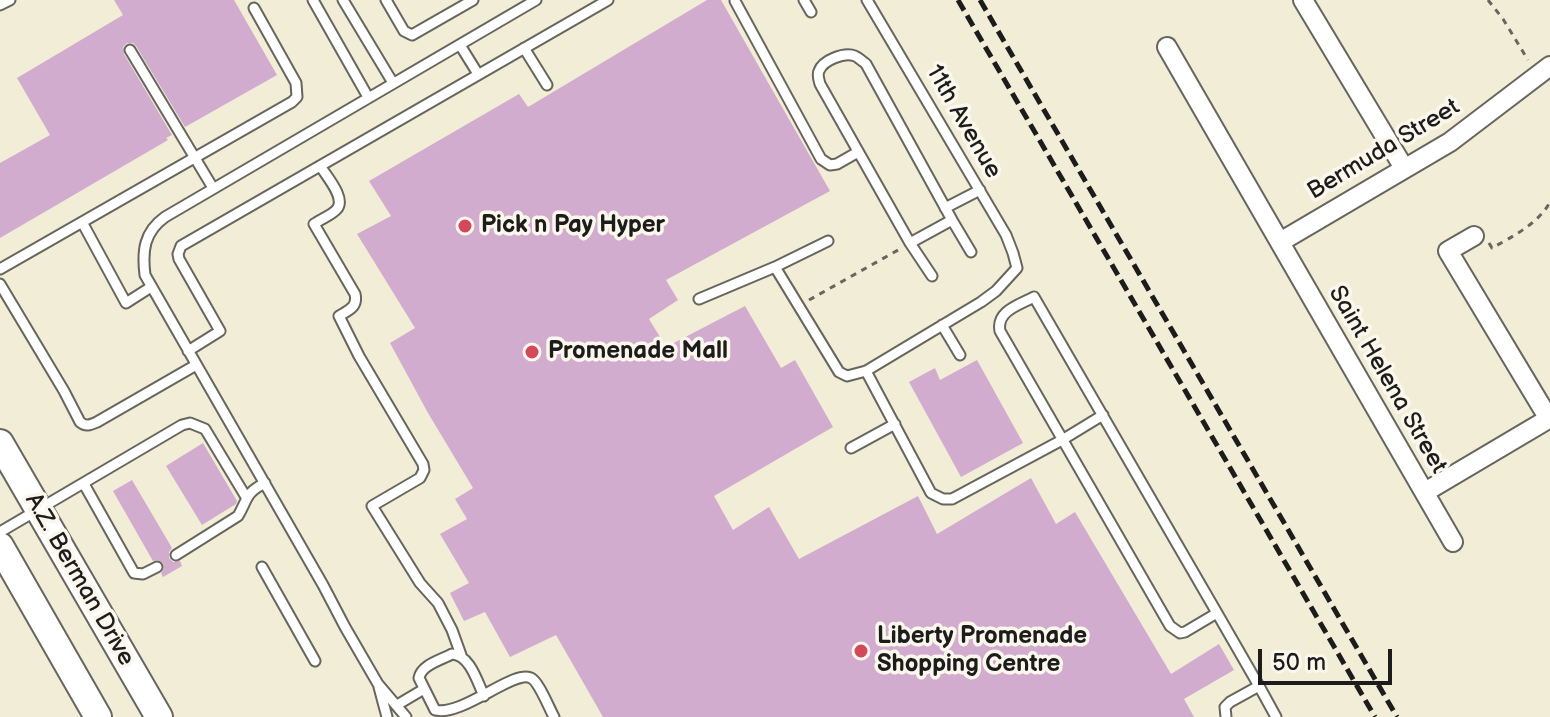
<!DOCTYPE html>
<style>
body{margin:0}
#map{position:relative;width:1550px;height:717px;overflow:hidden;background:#f1edd6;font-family:"Balsamiq Sans",sans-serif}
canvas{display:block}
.scale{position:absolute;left:1258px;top:649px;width:134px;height:36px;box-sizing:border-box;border:4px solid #1c1c1c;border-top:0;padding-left:10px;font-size:24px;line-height:28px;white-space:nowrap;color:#1c1c1c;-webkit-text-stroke:6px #fbf7ec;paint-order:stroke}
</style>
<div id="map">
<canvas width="1550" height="717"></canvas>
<div class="scale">50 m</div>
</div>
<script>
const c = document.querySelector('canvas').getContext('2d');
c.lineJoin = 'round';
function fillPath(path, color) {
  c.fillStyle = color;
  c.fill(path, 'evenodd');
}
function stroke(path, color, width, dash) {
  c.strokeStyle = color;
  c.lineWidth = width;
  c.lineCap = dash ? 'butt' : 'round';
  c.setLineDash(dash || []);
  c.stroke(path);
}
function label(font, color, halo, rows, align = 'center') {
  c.font = font + ' "Balsamiq Sans",sans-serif';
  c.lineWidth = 7;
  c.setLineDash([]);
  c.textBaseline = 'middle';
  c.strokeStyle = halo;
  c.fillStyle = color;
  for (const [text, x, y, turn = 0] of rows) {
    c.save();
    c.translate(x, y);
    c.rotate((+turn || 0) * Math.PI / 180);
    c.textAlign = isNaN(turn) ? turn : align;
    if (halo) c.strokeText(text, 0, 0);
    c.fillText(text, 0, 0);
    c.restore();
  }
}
const building = new Path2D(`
 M114,0H234L277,75L185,127L136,46L133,43H127L123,47L124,54L172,135L166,138L168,140L0,238V163L50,135L17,78L123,15Z
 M707,0H721L830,191L666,280L678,300L649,319L666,347L745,306L781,368L795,360L833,427L714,496L733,530L769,507L799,559L918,496L937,534L1031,478L1056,524L1075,512L1171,674L1219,644L1234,670L1184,699L1194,717H603L556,635L510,657L485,612L464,621L450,593L469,583L440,534L467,519L455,499L473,488L428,413L390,343L415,328L357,234L391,216L369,181L519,94L528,107Z
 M977,360L1023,443L961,477L909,382L935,368L940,380Z
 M203,443L237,501L236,504L202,525L166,466Z
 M132,480L172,548L169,552V558L173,562L180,561L182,566L163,577L161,573L164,568L163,563L158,560L153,561L113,491Z`);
const path = new Path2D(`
 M1488,0L1503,19L1528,60
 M1489,243L1492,248C1512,237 1539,223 1550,202
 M809,300L900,249`);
const lane = new Path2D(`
 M313,0L368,97
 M343,0L393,83
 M386,0L404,31L412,35L473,0
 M804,0L811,12
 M735,1L821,159L830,165L837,164L858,152
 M0,5L10,0
 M460,45L478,74
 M524,48L547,85
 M130,50L213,188
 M321,167C327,177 346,198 337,209C332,215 321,219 314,224L355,294C358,307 349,310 339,316L359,356L423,464L424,470L420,478L372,506L420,583L438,603L452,630L461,655
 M945,208L980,190
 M952,220L971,252
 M82,222L126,303L151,287
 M910,243L952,220L866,64C865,63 856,56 855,56C844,52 823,60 819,71C817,75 819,80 820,84L910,243L932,276
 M775,267L828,241
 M0,269L292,102L297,97L296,83L254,8
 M0,284L64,391L80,422C86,427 90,425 97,422L196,365
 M1034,297L1217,613L1185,632L1180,633L1170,626L1000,331C996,311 1019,305 1034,297Z
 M699,299L775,267L839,372L847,376L866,371L931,493L943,499H952L1062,440L1103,415
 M942,325L960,355
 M188,351L220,331L179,259L178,254L181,246L608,0
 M866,371L981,302L996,291L1017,268L1013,253L1006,235L867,0
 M851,448L895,424
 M84,484L134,573L143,574L157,567
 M0,532L182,425L190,423L205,429L246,497
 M176,555L238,516C248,499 245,493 265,483
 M262,567L315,661
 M1217,613L1259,686
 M379,687L387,717
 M484,696C477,681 470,655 452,654C441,660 421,665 419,678L435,710C462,717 514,669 531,678C539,682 549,708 554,717
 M397,705L424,689
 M406,717L378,684L345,627L323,585L145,275C142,251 144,232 165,217L536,0
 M1226,717L1225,707L1230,702L1259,686L1276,717`);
const street = new Path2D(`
 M1303,0L1404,168
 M1167,47L1453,542
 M1474,236L1448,251L1549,419
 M1280,242L1450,142L1550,66
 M1425,492L1550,418`);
const secondary = new Path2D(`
 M0,443L159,717
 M0,546L98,717`);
const rail = new Path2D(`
 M958,0L1375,717
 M980,0L1397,717`);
const markers = [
 [465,226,8,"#d1495b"],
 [532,352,8,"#d1495b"],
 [861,651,8,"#d1495b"]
];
const streetNames = [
 ["11th Avenue",963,122,60],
 ["Bermuda Street",1384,150,-31],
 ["Saint Helena Street",1387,380,60],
 ["A.Z. Berman Drive",79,580,60]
];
const poiNames = [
 ["Pick n Pay Hyper",481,226],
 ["Promenade Mall",548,352],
 ["Liberty Promenade",877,637],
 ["Shopping Centre",877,665]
];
fillPath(building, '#d2accf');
stroke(lane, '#67655d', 13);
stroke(street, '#67655d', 22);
stroke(secondary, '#67655d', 30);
stroke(path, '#67655d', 3, [6, 6]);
stroke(lane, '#fff', 9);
stroke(street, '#fff', 18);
stroke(secondary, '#fff', 26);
stroke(rail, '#1c1c1c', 5, [12, 6]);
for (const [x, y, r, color] of markers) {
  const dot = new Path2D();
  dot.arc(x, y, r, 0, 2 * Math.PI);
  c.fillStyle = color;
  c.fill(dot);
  stroke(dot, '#fbf7ec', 3);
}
label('24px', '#1c1c1c', '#fbf7ec', streetNames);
label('bold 24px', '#1c1c1c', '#fbf7ec', poiNames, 'left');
</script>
